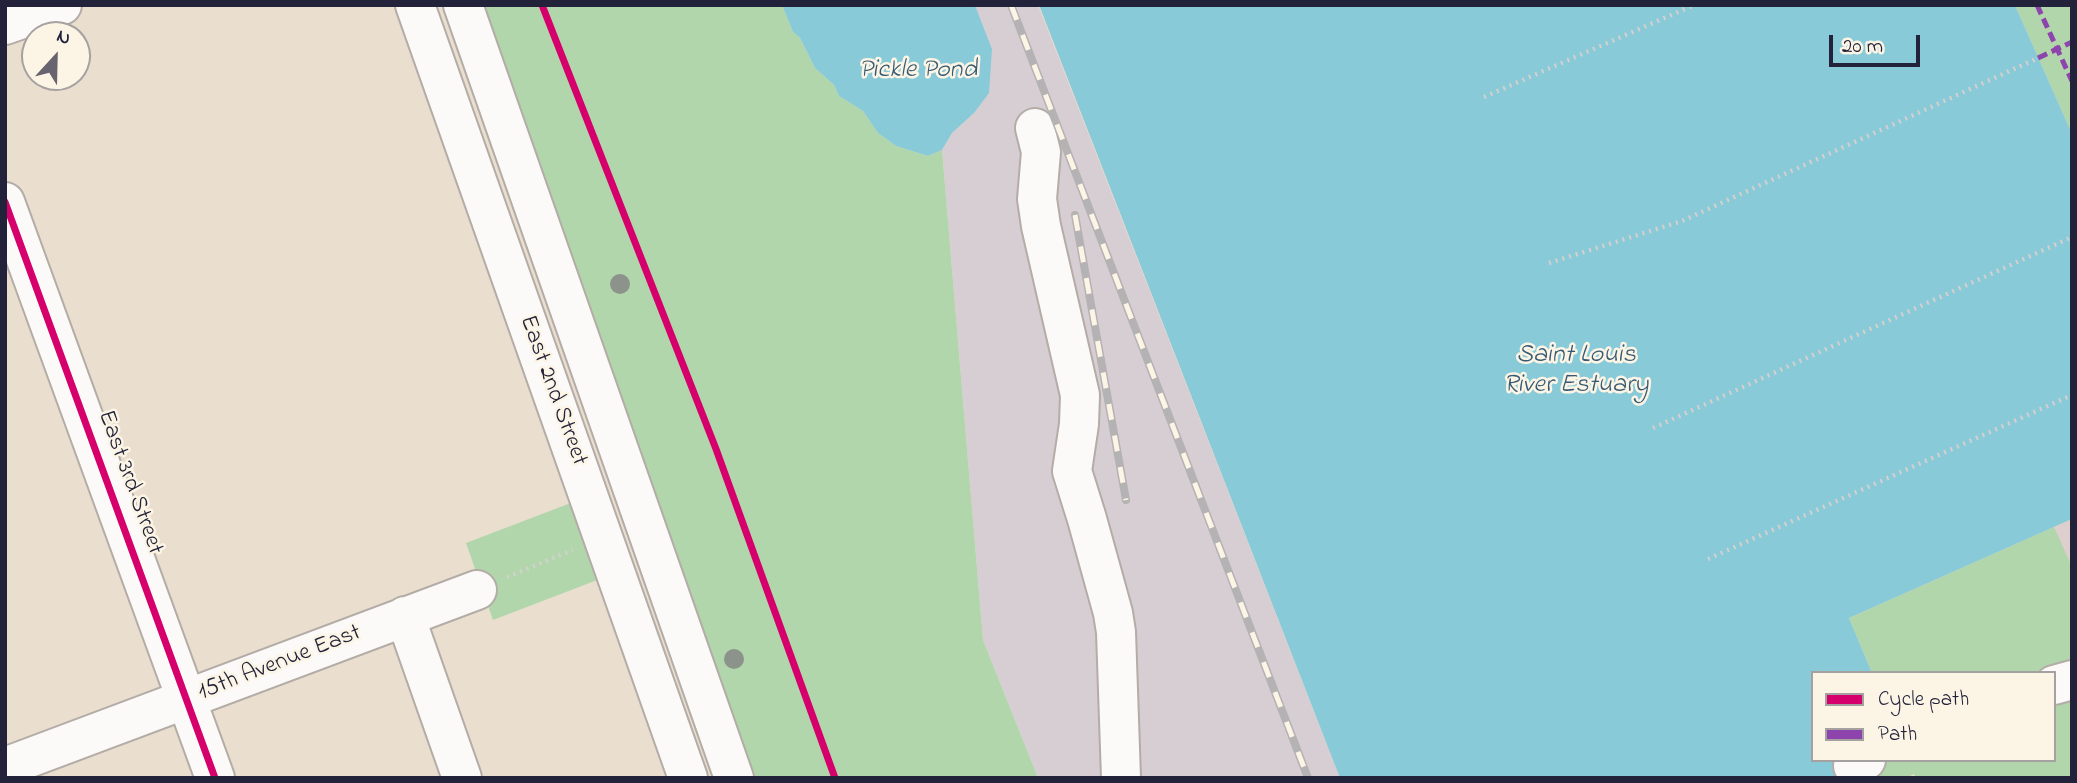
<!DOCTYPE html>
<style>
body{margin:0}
#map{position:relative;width:2077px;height:783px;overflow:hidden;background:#eadecf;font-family:"Indie Flower",sans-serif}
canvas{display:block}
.frame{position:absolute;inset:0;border:7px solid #22223b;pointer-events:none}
.legend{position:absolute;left:1811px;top:671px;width:245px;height:91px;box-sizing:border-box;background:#fcf5e5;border:2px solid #a5a1a1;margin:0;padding:9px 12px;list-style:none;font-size:21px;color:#22223b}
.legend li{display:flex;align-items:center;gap:14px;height:35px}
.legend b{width:35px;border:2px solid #a5a1a1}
.north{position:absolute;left:21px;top:21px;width:70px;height:70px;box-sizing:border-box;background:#fcf5e5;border:2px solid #a5a1a1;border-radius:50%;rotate:22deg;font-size:19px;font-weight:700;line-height:28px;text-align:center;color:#22223b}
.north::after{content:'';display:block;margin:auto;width:24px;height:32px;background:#68646f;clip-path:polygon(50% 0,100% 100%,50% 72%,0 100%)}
.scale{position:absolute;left:1829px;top:35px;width:91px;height:32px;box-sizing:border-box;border:4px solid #22223b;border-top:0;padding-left:9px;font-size:21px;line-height:24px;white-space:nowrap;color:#22223b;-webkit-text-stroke:5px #fcf5e5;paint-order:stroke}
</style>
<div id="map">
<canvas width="2077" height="783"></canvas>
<div class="frame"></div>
<ul class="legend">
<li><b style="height:9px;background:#d6006c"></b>Cycle path</li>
<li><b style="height:9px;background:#8e44ad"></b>Path</li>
</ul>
<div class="north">N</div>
<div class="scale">20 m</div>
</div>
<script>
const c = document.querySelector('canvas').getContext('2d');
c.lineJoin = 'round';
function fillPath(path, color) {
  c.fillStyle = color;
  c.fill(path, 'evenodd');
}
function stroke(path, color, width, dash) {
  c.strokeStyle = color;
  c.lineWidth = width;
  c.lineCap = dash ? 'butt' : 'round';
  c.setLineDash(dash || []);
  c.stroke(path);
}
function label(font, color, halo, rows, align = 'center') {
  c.font = font + ' "Indie Flower",sans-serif';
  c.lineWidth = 5;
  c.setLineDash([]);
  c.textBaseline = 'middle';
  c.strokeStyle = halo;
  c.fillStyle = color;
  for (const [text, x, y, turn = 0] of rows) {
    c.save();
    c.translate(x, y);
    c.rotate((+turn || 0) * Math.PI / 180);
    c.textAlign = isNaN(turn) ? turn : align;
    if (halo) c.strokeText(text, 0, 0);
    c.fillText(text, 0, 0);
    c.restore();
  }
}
const industrial = new Path2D(`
 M975,5H1038L1340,778H1038L983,640L942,150L952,133L974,113L992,49Z`);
const green = new Path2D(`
 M482,5H782L793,32L800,38L815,68L834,85L839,96L863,111L878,133L896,146L928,156L942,150L983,640L1038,778H751Z
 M2015,5H2072V134Z
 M576,501L605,577L493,620L466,543Z
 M2072,519V778H1916L1914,774L1906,778H1858L1851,760H2054V673H1872L1849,618Z`);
const water = new Path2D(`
 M782,5H975L992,49L989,93L974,113L952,133L942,150L928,156L896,146L878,133L863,111L839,96L834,85L815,68L800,38L793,32Z
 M1039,5H2015L2072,134V519L1849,618L1872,673H1813V760H1851L1858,778H1340Z`);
const building = new Path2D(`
 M2072,519V567L2054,527Z`);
const path = new Path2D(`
 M1484,97L1694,5
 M1549,263L1682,221L2038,58
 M1653,428L2072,237
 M1708,559L2072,395
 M507,577L573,550`);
const minor = new Path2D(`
 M5,25L62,5
 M1035,128L1041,152L1037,199L1041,226L1080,395L1079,424L1072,471L1087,519L1113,613L1116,632L1121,778
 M5,202L215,778
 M405,616L462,778
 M2054,685L2072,680
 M1853,766L1866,760
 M5,767L477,590`);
const highway = new Path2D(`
 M415,5L688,778
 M463,5L734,778`);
const rail = new Path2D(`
 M1011,5L1308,778
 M1075,215L1126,500`);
const quiet = new Path2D(`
 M2037,5L2072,81
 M2038,58L2072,42`);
const cycleway = new Path2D(`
 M542,5L716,449L835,778
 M5,202L215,778`);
const trees = [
 [620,284],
 [734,659]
];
const streetNames = [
 ["East 2nd Street",552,391,70],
 ["East 3rd Street",129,483,70],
 ["15th Avenue East",280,664,-21]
];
const waterNames = [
 ["Pickle Pond",918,72],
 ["Saint Louis",1576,357],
 ["River Estuary",1576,387]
];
fillPath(industrial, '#d7ced4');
fillPath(green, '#b1d6ab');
fillPath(water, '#89cad9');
fillPath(building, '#ddcfce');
stroke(minor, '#b4aca6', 42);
stroke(highway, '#b4aca6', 42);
stroke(path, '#d3d0ce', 4.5, [2, 5]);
stroke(minor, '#fcfaf8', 38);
stroke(highway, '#fcfaf8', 38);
stroke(rail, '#b4b2b3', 8);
stroke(rail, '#fcf5e5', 5, [16]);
stroke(quiet, '#8e44ad', 5, [10, 5]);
stroke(cycleway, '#d6006c', 7);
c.fillStyle = '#8c938b';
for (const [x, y] of trees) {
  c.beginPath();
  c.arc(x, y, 10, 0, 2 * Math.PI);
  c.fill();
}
label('24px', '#22223b', '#fcf5e5', streetNames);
label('italic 26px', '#375a74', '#fcf5e5', waterNames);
</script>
